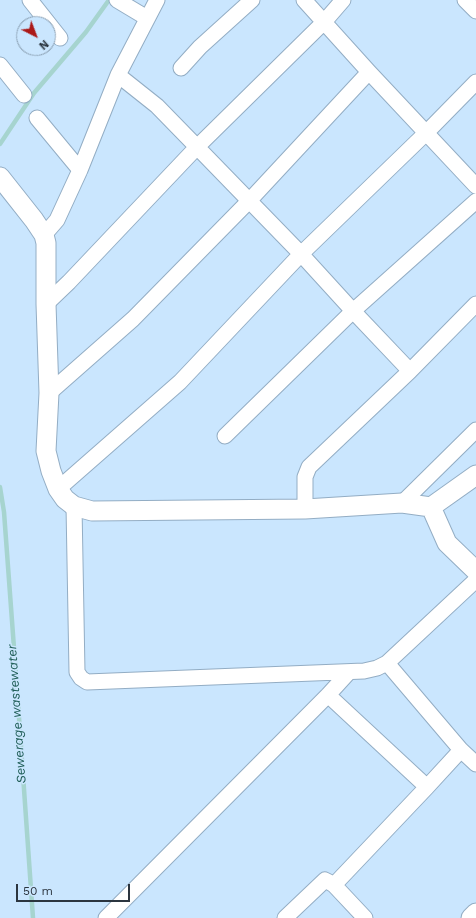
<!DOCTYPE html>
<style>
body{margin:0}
#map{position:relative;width:476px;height:918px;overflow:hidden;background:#cae6fe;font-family:"Work Sans",sans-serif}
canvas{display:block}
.north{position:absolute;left:16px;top:16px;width:40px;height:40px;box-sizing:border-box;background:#cae6fe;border:1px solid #8a9fb2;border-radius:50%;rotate:138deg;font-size:11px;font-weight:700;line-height:16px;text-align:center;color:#2b353f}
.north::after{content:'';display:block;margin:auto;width:14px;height:18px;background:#ab1918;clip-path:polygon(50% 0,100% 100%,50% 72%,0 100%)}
.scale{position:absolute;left:16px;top:884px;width:114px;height:18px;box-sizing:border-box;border:2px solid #2b353f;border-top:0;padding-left:5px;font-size:12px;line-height:14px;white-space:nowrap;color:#2b353f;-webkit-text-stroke:3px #cae6fe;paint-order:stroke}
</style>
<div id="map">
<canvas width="476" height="918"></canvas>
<div class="north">N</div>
<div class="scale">50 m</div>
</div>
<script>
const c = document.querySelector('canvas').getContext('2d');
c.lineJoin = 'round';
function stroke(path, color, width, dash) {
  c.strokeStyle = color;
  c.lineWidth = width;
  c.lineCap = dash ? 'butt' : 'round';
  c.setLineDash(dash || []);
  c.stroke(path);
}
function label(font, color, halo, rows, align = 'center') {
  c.font = font + ' "Work Sans",sans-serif';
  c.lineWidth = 3;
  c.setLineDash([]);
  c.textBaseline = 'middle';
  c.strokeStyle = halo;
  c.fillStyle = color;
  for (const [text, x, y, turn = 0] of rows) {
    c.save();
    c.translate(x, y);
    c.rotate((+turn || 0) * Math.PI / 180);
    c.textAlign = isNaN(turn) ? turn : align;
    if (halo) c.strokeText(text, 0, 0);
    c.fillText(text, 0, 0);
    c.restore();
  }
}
const stream = new Path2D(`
 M0,144L34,93L86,32L109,0
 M0,487L4,512L17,689L33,918`);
const minor = new Path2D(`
 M30,0L60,38
 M117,0L147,18
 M304,0L369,72L476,186
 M465,0L476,11
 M0,65L24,95
 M181,68L200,47L252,0
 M118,75L157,106L197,147L301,254L353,311L410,371
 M37,118L80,170
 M44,235L57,220L80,170L118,75L157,0
 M46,304L69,282L197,147L324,22L343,0
 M49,393L133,319L249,201L369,72
 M225,436L353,311L476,201
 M58,489L180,382L301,254L426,133L476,82
 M402,503L476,430
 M74,506L77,672L81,678L87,682L364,671L377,668L387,663L461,750L476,764
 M305,509V477L309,467L410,371L476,304
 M387,663L476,580
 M328,695L427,787
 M334,885L427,787L461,750
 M106,918L328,695L349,672
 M285,918L325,880L329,882L334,885L365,918`);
const tertiary = new Path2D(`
 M0,177L34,220L44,235L46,243V304L49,393L46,451L51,471L58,489L65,499L74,506L92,511L305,509L402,503L431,507L476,475
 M431,507L447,543L476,571
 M471,918L476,913`);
const waterNames = [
 ["Sewerage wastewater",17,714,-94]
];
stroke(stream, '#a6d4cf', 4.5);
stroke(minor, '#93adc4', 17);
stroke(tertiary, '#93adc4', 21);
stroke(minor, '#fff', 15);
stroke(tertiary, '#fff', 19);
label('italic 13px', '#215f59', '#cae6fe', waterNames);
</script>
